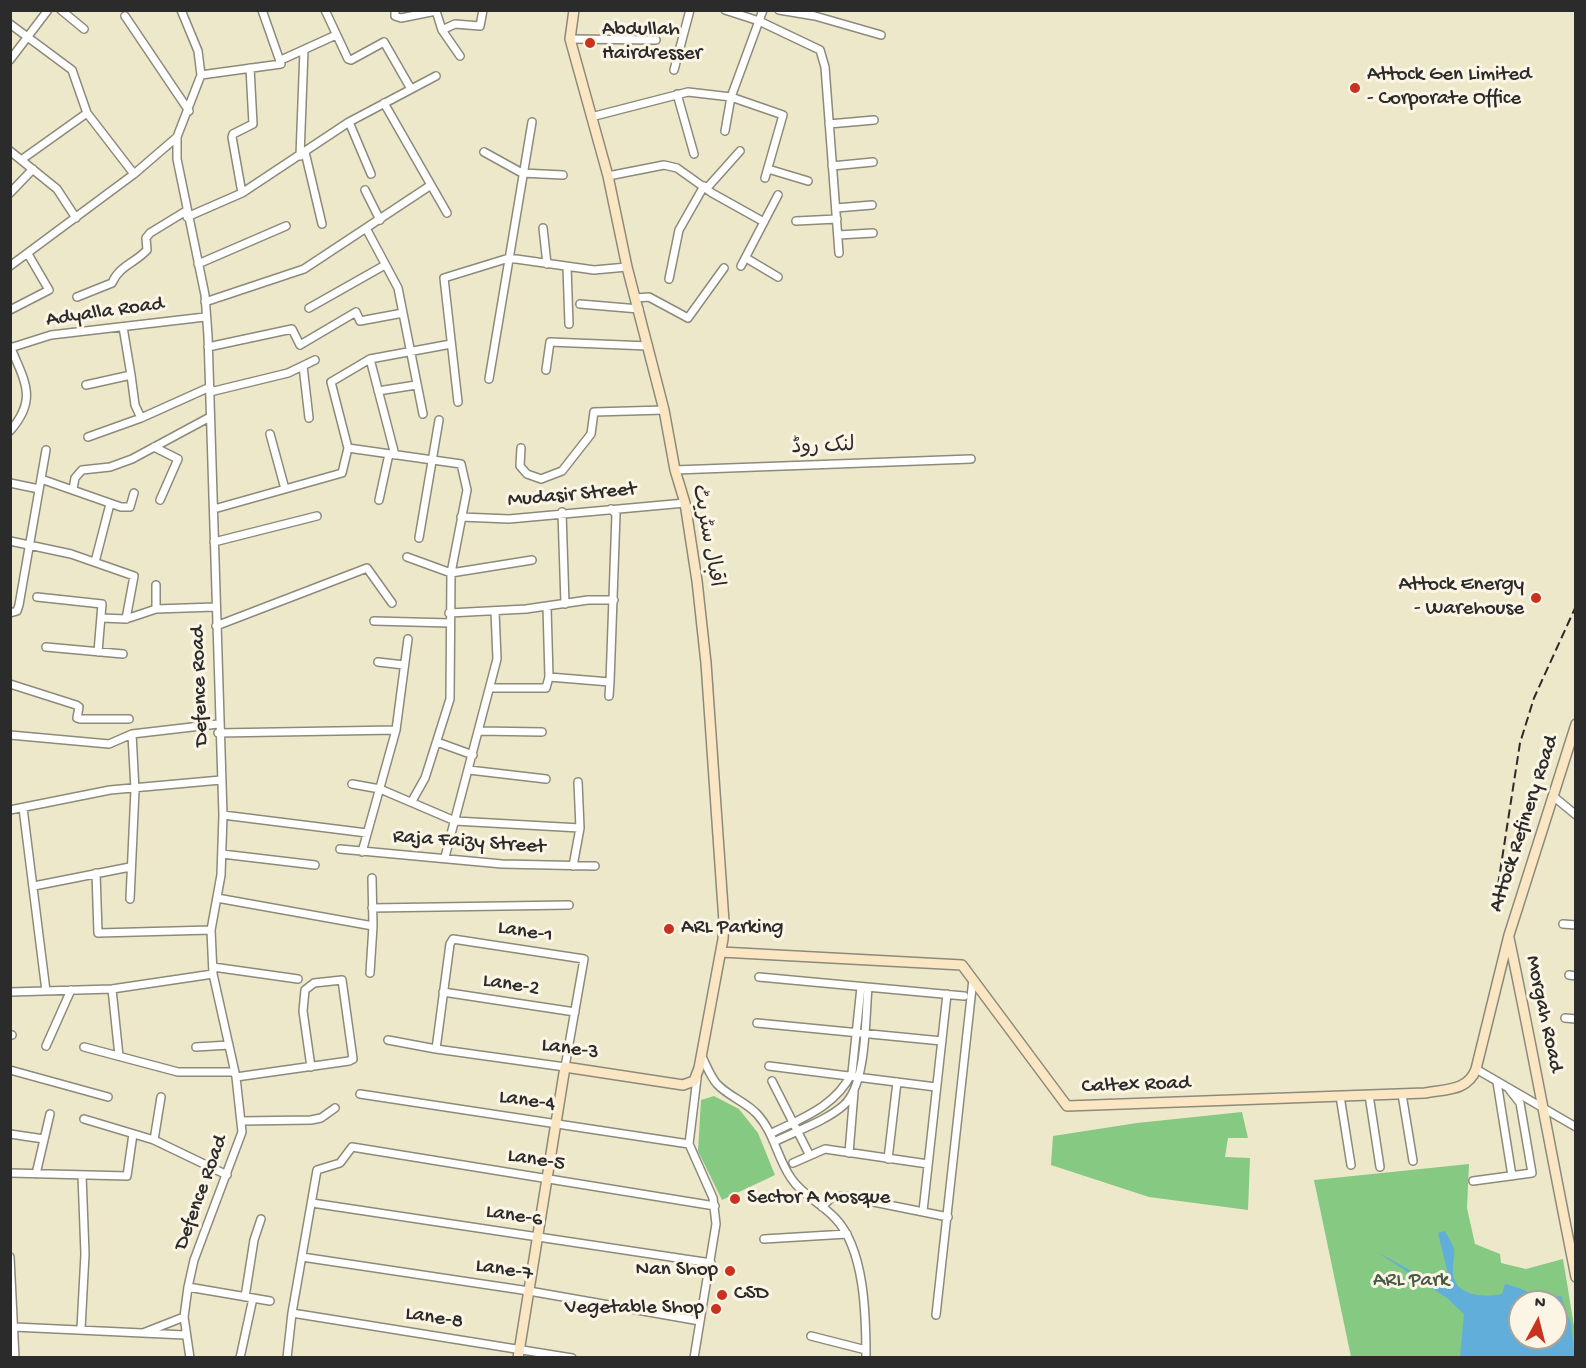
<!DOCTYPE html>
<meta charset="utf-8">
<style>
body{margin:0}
#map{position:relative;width:1586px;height:1368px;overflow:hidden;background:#eee8cb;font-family:"Gochi Hand",sans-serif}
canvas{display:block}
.frame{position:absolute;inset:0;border:12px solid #2b2b2b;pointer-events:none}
.north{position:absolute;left:1508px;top:1290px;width:60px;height:60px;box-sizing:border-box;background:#fcf5e5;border:2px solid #a8a49b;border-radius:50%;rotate:7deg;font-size:16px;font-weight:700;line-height:24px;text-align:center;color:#2b2b2b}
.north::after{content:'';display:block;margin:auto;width:21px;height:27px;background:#c8321e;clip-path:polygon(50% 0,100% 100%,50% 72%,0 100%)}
</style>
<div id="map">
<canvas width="1586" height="1368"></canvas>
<div class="frame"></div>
<div class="north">N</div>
</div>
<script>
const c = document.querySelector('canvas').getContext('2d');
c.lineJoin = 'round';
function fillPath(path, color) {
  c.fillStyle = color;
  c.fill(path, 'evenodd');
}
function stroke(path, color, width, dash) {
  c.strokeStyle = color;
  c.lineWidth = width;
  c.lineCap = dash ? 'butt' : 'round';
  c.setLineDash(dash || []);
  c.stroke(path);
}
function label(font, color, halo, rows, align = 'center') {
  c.font = font + ' "Gochi Hand","Playpen Sans Arabic",sans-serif';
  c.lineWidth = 6;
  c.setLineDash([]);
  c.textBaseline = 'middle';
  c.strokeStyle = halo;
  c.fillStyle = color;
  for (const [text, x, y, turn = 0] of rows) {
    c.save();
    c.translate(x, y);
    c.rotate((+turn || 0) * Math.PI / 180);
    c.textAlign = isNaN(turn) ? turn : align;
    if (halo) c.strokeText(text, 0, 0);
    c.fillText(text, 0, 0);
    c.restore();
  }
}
const green = new Path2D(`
 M714,1096L739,1109L758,1133L775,1175L722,1200L698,1151L701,1100Z
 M1242,1112L1248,1138H1228L1225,1157L1250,1158L1248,1210L1149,1197L1051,1165L1053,1136L1137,1123Z
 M1469,1164L1467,1208L1475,1244L1500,1254L1501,1263L1526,1269L1563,1259L1575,1332V1357H1351L1314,1180ZM1520,1302H1556V1338H1520Z`);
const water = new Path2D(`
 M1445,1231C1448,1237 1452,1243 1454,1249C1455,1256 1452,1265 1453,1272C1453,1296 1485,1298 1502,1294L1505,1284C1528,1289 1536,1300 1561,1296L1571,1324L1575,1357H1460L1464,1314L1447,1298L1377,1252L1444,1289L1450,1282L1438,1233ZM1520,1302H1556V1338H1520Z`);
const street = new Path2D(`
 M61,10L84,29
 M181,10L198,51L201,75L177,137V159L205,295L208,336L223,815L221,875L211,930L213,974L236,1077L242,1132L194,1260L188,1287L184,1317L190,1358
 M325,10L348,59L351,60L384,42L411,89
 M395,10V16L401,18L436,11L442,30
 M725,10L759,21L820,50L825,67L839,253
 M779,10L815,16L881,35
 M125,16L189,111
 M10,24L72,70L87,113L134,174
 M570,39L656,40
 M460,56L442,30L455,24L480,26L483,10
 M10,60L48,10
 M281,60L336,35
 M674,70L690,10
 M201,75L281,64L262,10
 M677,94L694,154
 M384,103L447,213
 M591,117L688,92L731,97L783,115L765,178
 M349,122L371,174
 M829,124L874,120
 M725,131L731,97L763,10
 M10,151L57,189L76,218
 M305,152L322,224
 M484,152L522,173L563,175
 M300,156L304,50
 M21,160L87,113
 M832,166L873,162
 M768,169L808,181
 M608,176L664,165L677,168L712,193L764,222
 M707,188L740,151
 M365,190L380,220
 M10,193L33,169
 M242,193L232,137L233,134L253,124L250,68
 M836,208L872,205
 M187,217L242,193L349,122L436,76
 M796,221L837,219
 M543,228L547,264
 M367,230L398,288L423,414
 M838,235L873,233
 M746,258L778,277
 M198,264L286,226
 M10,266L134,174L177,137
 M741,266L778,195
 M567,267L569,324
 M669,279L679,230L704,186
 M77,297L112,283C119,266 135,263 147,250L146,238L150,233L186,211
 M636,298L649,297L688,318L724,268
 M205,302L304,269L431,185
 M580,304L639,309
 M309,308L385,265
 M10,310L49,290L28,254
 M10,346C25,382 38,399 10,431
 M208,347L292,329L300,345L356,312L360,321L403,313
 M10,348L51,335L205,317
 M370,359L395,455
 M303,366L309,418
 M546,370L550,342L648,346
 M489,379L532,122
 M86,385L131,375L123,327
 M378,391L416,385
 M210,392L288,373L315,360
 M458,402L444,278L509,258L594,270L627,267
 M141,418L210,387
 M270,434L285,489
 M88,437L141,418L135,405L131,375
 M154,447L178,459L160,500
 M348,448L461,464L467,490L451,573L450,699L425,778L412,801
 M521,448L520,466L527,474L541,479L562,471L591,434L594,412L664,410
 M675,470L971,459
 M41,479L121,507H130L134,493
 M10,483L39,489
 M73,489L75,478L82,470L110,467L132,459L210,417
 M379,500L389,454
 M214,509L342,473L348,448L331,382L370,359L451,344
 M562,512L565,604
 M461,517L509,519L685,503
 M419,538L439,420
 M10,541L71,554L134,576L126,619
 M214,542L317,516
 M407,557L451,573L532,560
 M95,562L110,504
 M37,597L102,604L98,652
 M156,609V585
 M10,613L17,611L19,605L46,450
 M449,613L526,609L588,600H614
 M101,618L126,619L156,609L215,607
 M374,621L450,623
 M216,626L367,568L392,603
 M46,647L123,654
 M378,662L404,665
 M549,677L610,682L616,514L611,509
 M10,684L76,705L79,707L77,718L80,719H129
 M490,688H546L549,677L547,607
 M609,696L610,682
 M479,731L542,732
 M218,733L396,730
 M10,735L109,744L132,734L218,724
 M437,742L473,755
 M469,770L546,779
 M352,784L380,789L455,821L580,828
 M1553,796L1576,815
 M23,808L46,991
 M10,810L110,790L221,780
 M223,815L367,833
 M340,849L502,864L595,866
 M362,852L396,730L408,639
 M222,854L315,865
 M445,857L497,659L495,611
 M573,866L580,828L578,782
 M96,873L98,933L211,930
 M372,878L373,926
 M34,886L130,867
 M217,898L373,926L370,973
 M130,899L135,790L132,734
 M372,908L569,905
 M1563,924L1576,925
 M213,967L298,979
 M1569,975L1576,976
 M759,977L964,996
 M112,989L119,1056
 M10,992L112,989L213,974
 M443,992L575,1012
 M1565,1018L1576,1019
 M757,1023L942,1041
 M10,1035H12
 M388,1040L436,1049L450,944L453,939L584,959L565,1067L436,1049
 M46,1046L71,990
 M84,1047L178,1072H234
 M196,1047L229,1045
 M701,1055C706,1064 710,1076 717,1084C728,1096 746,1102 757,1114C774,1132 777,1158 791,1178C802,1195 821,1203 835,1218C865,1249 866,1316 866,1358
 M769,1066L936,1087
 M1476,1069L1576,1127
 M10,1070L108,1097
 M236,1077L349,1061L353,1059L342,980L314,983L305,990L303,1011L311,1067
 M772,1081L809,1154
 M1497,1082L1512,1176
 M360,1094L689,1144
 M1402,1094L1413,1161
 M1369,1095L1380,1167
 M1340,1096L1351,1165
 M84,1119L154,1140L227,1175
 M241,1121L311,1120L321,1118L335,1108
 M10,1134L44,1139
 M770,1134C802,1118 835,1107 852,1073L861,987
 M154,1140L161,1097
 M774,1142C796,1131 826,1121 844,1105C867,1084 865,1018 868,988
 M849,1153L854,1092
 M888,1159L897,1082
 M793,1163L825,1149L928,1164
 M10,1173L127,1176L133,1134
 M36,1174L50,1114
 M1473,1181L1532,1173L1520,1103L1509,1089
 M312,1203L711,1263
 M822,1207L831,1198L844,1196L948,1217
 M923,1211L947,994
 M764,1239L847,1234
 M10,1257L15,1358
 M302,1257L529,1291L700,1321
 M188,1287L270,1301
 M245,1297L254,1240L261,1219
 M292,1313L572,1358
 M936,1315L973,979
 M14,1327L185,1335
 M81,1329L85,1254L82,1175
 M143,1333L184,1317
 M811,1336L866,1350
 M240,1358L253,1298
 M287,1358L292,1313L317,1170L340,1163L352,1147L715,1206
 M694,1358L716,1224L713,1198L689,1144L697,1078`);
const secondary = new Path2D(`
 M1509,938C1533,1051 1553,1164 1576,1277
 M721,952L962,965L1067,1106L1425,1093C1446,1089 1468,1091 1476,1069L1509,935L1576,724
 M518,1358L565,1067L683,1085L694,1081L699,1068L723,939L724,922L706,663L697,581L685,503L675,470L664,410L627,267L608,176L570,39L574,10`);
const rail = new Path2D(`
 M1498,885L1520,743L1534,698L1576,606`);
const markers = [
 [590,43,6,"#c8321e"],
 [1355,88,6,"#c8321e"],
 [1536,598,6,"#c8321e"],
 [669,929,6,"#c8321e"],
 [735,1199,6,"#c8321e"],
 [730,1271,6,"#c8321e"],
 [722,1295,6,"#c8321e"],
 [716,1309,6,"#c8321e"]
];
const poiNames = [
 ["Abdullah",602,31],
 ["Hairdresser",602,55],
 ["Attock Gen Limited",1367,76],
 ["- Corporate Office",1367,100],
 ["Attock Energy",1524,586,"right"],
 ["- Warehouse",1524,610,"right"],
 ["ARL Parking",681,929],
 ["Sector A Mosque",747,1199],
 ["Nan Shop",718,1271,"right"],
 ["CSD",734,1295],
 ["Vegetable Shop",704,1309,"right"]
];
const streetNames = [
 ["Adyalla Road",105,313,-8],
 ["لنک روڈ",823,448,-2],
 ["Mudasir Street",572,496,-5],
 ["اقبال سٹریٹ",706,536,80],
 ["Defence Road",201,686,-92],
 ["Attock Refinery Road",1525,824,-72],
 ["Raja Faizy Street",469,843,4],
 ["Lane-1",525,933,9],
 ["Lane-2",511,986,9],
 ["Morgah Road",1543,1014,78],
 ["Lane-3",570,1050,8],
 ["Caltex Road",1136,1086,-2],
 ["Lane-4",527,1102,8],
 ["Lane-5",536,1161,9],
 ["Defence Road",202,1193,-70],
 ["Lane-6",514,1217,9],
 ["Lane-7",504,1271,9],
 ["Lane-8",434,1319,9]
];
const parkNames = [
 ["ARL Park",1411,1282]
];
fillPath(green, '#85c982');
fillPath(water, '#61aeda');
stroke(street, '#8c8a7b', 10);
stroke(secondary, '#8c8a7b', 12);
stroke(street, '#fff', 7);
stroke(secondary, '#fbe6c4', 9);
stroke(rail, '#2b2b2b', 2, [9, 4.5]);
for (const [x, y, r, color] of markers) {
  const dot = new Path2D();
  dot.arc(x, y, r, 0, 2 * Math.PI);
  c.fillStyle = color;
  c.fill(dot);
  stroke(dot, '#fcf5e5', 2);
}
label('21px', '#2b2b2b', '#fcf5e5', poiNames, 'left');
label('21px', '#2b2b2b', '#fcf5e5', streetNames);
label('21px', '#465a45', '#fcf5e5', parkNames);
</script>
